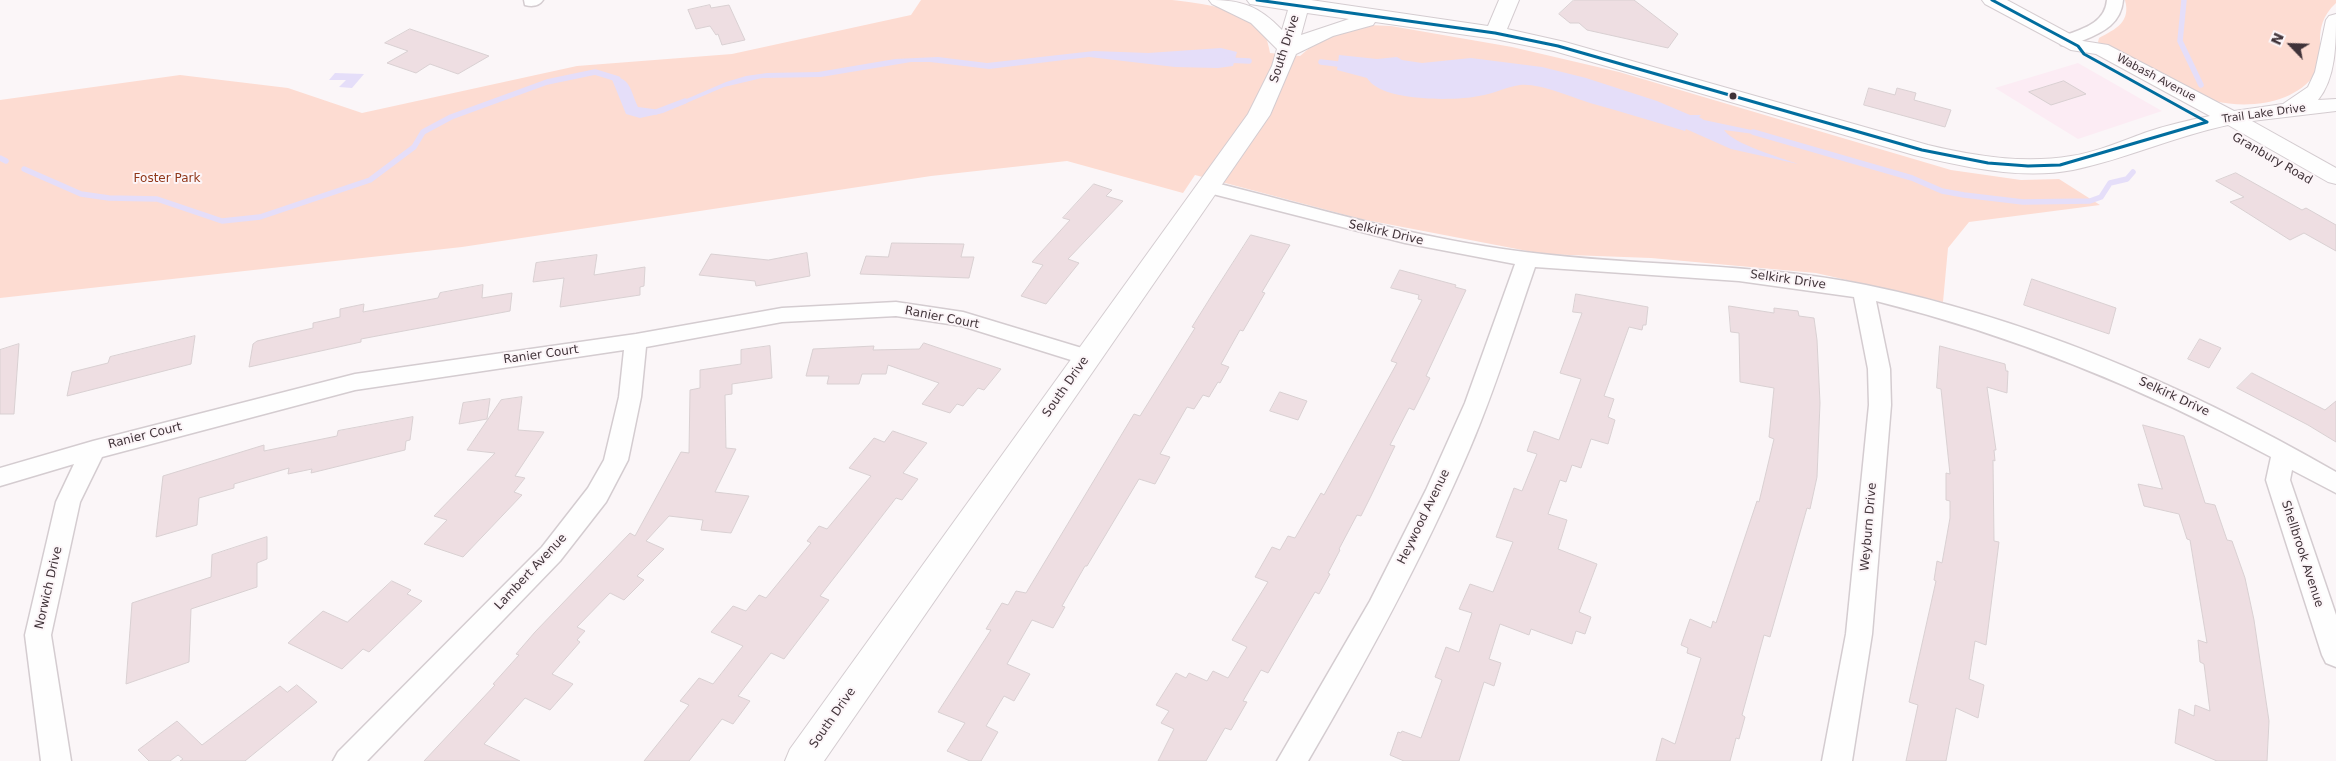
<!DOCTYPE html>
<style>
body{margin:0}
#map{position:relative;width:2336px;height:761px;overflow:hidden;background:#fbf6f8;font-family:"DejaVu Sans",sans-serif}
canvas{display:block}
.north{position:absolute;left:2266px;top:20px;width:50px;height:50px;-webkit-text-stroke:4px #fcf5f8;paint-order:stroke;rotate:294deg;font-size:14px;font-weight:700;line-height:20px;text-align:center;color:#403339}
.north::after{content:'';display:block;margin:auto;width:18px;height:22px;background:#403339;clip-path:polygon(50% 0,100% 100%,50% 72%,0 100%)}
</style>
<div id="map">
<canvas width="2336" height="761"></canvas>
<div class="north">N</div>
</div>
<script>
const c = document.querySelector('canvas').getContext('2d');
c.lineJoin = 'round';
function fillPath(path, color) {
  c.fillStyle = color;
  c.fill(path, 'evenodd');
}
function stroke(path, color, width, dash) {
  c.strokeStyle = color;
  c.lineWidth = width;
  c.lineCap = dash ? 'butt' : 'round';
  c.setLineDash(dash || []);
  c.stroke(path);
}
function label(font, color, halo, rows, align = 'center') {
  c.font = font + ' "DejaVu Sans",sans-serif';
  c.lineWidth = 4;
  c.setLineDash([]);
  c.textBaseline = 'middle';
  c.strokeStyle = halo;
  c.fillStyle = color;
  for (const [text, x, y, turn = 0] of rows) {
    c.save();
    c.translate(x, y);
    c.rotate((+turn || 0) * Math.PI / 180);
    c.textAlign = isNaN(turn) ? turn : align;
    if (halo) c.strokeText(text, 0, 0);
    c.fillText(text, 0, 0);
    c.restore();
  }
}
const built = new Path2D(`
 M2078,63L2162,111L2078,139L1995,88Z`);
const green = new Path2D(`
 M921,0H1172C1197,3 1251,8 1265,34C1267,40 1269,47 1270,53L1300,56L1321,38L1369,25L1391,26L1512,47L1619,72L1951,170L2021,180L2059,179L2100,205L1969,222L1948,248L1943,302L1816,273L1651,258L1543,254L1361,219L1195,175L1183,193L1067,161L931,176L462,247L0,298V100L180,75L288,88L362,113L577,66L732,54L911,15Z
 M2125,0H2336V3C2308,29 2328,54 2316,73C2295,104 2248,109 2215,101C2204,98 2192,90 2181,85C2155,72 2129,59 2102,46L2098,42L2099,38C2116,29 2131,22 2125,0Z`);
const water = new Path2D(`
 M1221,48L1237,52L1233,66L1218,68L1175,67L1089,57L989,69L930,62H911L821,77L762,78L724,87L663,113L640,118L626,114L611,77C631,77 630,90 638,107L661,110L726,82L746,76L767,73L818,72L895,59L938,57L987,63L1094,51L1148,53Z
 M1339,55L1377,59L1397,57L1402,60L1422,63L1471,58L1542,67L1586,78L1657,101L1690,115H1701L1699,117L1704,120L1761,132L1762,135L1724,130C1733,144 1782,158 1798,164L1731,149L1686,129L1685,131C1653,121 1622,112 1590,103C1571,97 1539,83 1520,85C1506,87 1493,94 1479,96C1455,101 1381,102 1367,78L1337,70Z
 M335,73L364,74L352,88L339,87L346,80H329Z`);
const stream = new Path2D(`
 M2184,0L2180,41L2201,85
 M1227,60L1249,61
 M1321,62L1346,65
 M656,112L685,101
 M1753,132L1912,178L1942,191L1964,195L2023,202L2090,201L2101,197L2110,183L2127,179L2133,172
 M0,158L6,161
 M24,169L81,194L109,198L157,199L222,221L260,217L370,180L414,147L423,132L451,117L547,82L595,72L618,79`);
const building = new Path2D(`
 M1574,0H1634L1678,34L1668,48L1587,30L1579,23H1570L1559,14Z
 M710,5L711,8L729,5L745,40L722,45L718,34L716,35L710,26L696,29L688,10Z
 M410,29L489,56L458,74L430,64L416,73L387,63L408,51L385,43Z
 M2064,81L2086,94L2051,105L2029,92Z
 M1869,88L1895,95L1897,88L1916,93L1914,100L1951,110L1945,127L1864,105Z
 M2236,173L2302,210L2306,208L2336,225V251L2304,233L2290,240L2230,202L2244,197L2216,181Z
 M1094,184L1112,190L1106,196L1123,201L1068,259L1079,263L1046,304L1021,296L1043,265L1032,262L1070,220L1063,218Z
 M1251,235L1290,245L1262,292L1265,293L1243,331L1240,330L1221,364L1229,367L1220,383L1218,382L1209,397L1203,395L1194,409L1187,407L1160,454L1170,457L1155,484L1139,479L1087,566H1085L1062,606L1065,607L1053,628L1032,620L1007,664L1030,674L1014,701L1004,696L986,726L998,732L981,761H970L947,751L965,723L938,712L991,630L986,629L1002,603L1008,605L1016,591L1026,593L1134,414L1140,416L1195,328L1192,327L1212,295Z
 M892,243L964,244L961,257H974L969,278L860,274L866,256L888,257Z
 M807,253L810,276L756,286L755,281L699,275L711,254L768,260Z
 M597,255L594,275L645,267L644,286L640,287V295L560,307L564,278L533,282L536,263Z
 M1400,270L1456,285L1455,287L1466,290L1426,376L1430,378L1414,410L1409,408L1390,445L1395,446L1371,496L1361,516L1357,515L1339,549L1340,550L1328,573L1330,574L1319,594L1315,592L1268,673L1261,670L1243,701L1247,702L1231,730L1225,728L1206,761H1158L1174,729L1161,723L1169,711L1156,705L1176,673L1186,678L1189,673L1207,681L1213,671L1228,678L1247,647L1232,640L1268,582L1255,577L1272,547L1280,550L1288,536L1295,538L1321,493L1324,495L1397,363L1391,361L1422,300L1418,299L1419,295L1391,288Z
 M2032,279L2116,308L2109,334L2024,305Z
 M483,285L482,298L512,293L510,311L361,339V342L249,367L253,344L257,341L313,328V323L340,317V309L364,304L363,312L438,298L440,293Z
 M1576,294L1648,307L1646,325H1643L1642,330L1629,327L1604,396L1614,399L1608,417L1615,420L1608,444L1591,439L1581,468L1572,465L1566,482L1560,480L1548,514L1567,520L1558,549L1597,564L1579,612L1591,617L1585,634L1576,631L1572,644L1531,629L1529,635L1500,624L1489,659L1501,663L1494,686L1484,682L1459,761H1404L1390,755L1398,732L1401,733L1402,731L1421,738L1442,680L1435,677L1446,647L1459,652L1472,613L1459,609L1470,584L1493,592L1513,542L1496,537L1514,488L1522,491L1537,454L1527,451L1534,431L1559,440L1581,379L1560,373L1582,313L1573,312Z
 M1729,306L1774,313V308L1798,311L1799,316L1814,318L1817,340L1820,403L1817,477L1810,509L1807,508L1770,637L1764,635L1742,715L1745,717L1739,739L1736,738L1730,761H1656L1662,738L1675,744L1701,658L1687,653L1688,648L1681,645L1690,619L1711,628L1713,621L1716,623L1757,501L1759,502L1774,439L1769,437L1774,388L1740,382L1739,333L1731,332Z
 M195,336L191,364L67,396L72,372L108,363L110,357Z
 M2200,339L2221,348L2209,368L2188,359Z
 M924,343L1001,369L984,390L978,388L963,406L957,404L950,413L922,404L939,383L888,365L886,374H862L859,384H827L829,376H806L813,349L874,346L873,350L919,349Z
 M19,344L14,414H0V350Z
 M770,346L772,378L732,384V394L725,395L726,448L736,449L715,492L749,496L731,533L701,530L703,520L669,516L646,541L664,549L637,576L644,580L624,600L610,593L577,627L585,631L577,640L580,642L552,674L573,684L550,710L525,698L484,744L520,761H424L495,685L493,684L519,655L516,654L535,632L630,533L635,536L681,452L689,453L690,390L700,388V370L741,364V350Z
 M1940,346L2005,364L2006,371H2008L2007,393L1987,387L1996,450H1994L1995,461L1993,460L1994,541L1999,542L1986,645L1975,641L1969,679L1984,685L1978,718L1956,708L1946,761H1906L1918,705L1909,702L1936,581L1934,580L1937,561L1942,563L1950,518V501L1946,500V473L1950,474L1941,389L1937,388Z
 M2252,373L2325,410L2336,401V442L2308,425L2237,388Z
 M1280,392L1307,401L1298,420L1270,411Z
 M522,397L518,430L544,432L515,476L525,478L514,492L522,495L463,557L424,544L447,520L434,516L495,453L467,450L501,400Z
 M490,399L487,419L459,424L463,403Z
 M413,417L410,440L406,441L405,450L311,473L312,469L288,474L289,468L234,484V488L199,498L197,525L156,537L163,476L264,445V451L337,436L338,431Z
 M2143,425L2184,436L2205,503L2215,505L2227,540L2232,541L2245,578L2254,620L2269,721L2267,761H2217L2175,743L2179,709L2194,716L2195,705L2210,711L2204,664L2200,662L2198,640L2207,643L2190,540L2187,539L2179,514L2144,506L2138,484L2162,489Z
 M893,431L927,443L903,473L918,479L902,500L896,498L820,596L829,600L784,659L771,653L738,696L750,701L733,724L722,719L689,761H644L689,705L680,701L699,678L713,684L743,646L711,632L733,606L746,611L759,595L766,598L811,543L807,541L819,526L827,529L871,476L849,468L874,438L884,442Z
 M267,537V559L257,563V587L191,609L189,662L126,684L132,603L211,577L212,555Z
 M392,581L411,590L407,594L422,601L369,652L363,649L342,669L288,643L323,611L347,622Z
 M297,685L317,702L245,761H180L183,759L178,755L170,761H149L138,750L177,721L202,745L280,686L287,692Z`);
const street = new Path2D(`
 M524,0H543C539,6 532,7 525,5Z
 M2107,0H2123C2121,23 2104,32 2084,40C2076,43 2070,47 2061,45L2059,41L2061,37C2081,29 2105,24 2107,0Z
 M1208,181C1313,207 1417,239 1525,252C1638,267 1754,262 1866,285C2032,319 2190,388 2336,472V493L2292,470L2290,480L2336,615V667L2326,663L2322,655L2266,480L2271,457C2145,389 2016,336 1876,301L1890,369L1891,405L1872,634L1852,761H1822L1846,634L1869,405L1868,369L1854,297L1739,281L1535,267C1514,328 1495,389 1470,448C1424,556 1367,660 1308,761H1277L1370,601L1426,490L1465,403L1515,264L1405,243L1201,191L1198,187L1201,183Z
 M896,302L963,312L1095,352L1098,357L1095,362L1087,365L962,326L896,316L782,322L646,347L641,397L628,460L606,502L560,561L367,761H333L338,752L542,547L588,488L604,460L619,397L624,350L355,390L102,457L80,502L51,635L71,761H41L25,635L56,502L74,464L0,486V468L93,441L355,374L636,334L782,308Z`);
const secondary = new Path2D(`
 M1209,0C1242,0 1259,6 1282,30L1288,10L1250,4L1247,0H1311L1488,26L1499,0H1519L1507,29L1565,42L1928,145C1974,156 2024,164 2071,156C2097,152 2122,141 2147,132C2168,125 2189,120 2210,116L2096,54L2071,50L1985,4L1982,0H2007L2083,41L2108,45L2234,111L2283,104L2308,87L2315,72L2326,20L2329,16L2336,14C2336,44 2336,78 2318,100L2336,99V111L2252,121L2336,168V184L2328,182L2228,125C2175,136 2126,159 2073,170C2021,180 1965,167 1914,155L1554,51L1495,39L1375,22L1373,25L1333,36L1296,54L1270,115L824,761H785L790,749L1248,114L1272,66L1277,49L1251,23L1212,4ZM1307,13L1349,19L1301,35Z`);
const bus1 = new Path2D(`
 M1257,0L1495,33L1558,46L1922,150L1988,163L2028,166L2060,165L2207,122
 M1992,0L2078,46L2084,54L2207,122`);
const markers = [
 [1733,96,4.5,"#403339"]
];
const farStreetnames = [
 ["Wabash Avenue",2156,78,28],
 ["Trail Lake Drive",2264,114,-8]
];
const streetNames = [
 ["South Drive",1285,49,-72],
 ["Granbury Road",2272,159,30],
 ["Selkirk Drive",1386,233,13],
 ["Selkirk Drive",1788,280,8],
 ["Ranier Court",942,318,11],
 ["Ranier Court",541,355,-8],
 ["South Drive",1066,387,-55],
 ["Selkirk Drive",2174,397,25],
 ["Ranier Court",145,436,-14],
 ["Heywood Avenue",1424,517,-64],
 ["Weyburn Drive",1869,527,-85],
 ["Shellbrook Avenue",2302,554,72],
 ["Lambert Avenue",531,572,-47],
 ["Norwich Drive",49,588,-77],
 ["South Drive",833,718,-55]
];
const parkNames = [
 ["Foster Park",167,179]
];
fillPath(built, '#fcecf4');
fillPath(green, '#fddcd2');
fillPath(water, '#e5def9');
stroke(stream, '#e5def9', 5.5);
fillPath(building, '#eedee2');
stroke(building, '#d9d0d2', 1);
stroke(street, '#d4ccd0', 3);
stroke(secondary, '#d4ccd0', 2);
fillPath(street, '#fefefe');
fillPath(secondary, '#fefefe');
stroke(bus1, '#006d9e', 3);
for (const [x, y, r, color] of markers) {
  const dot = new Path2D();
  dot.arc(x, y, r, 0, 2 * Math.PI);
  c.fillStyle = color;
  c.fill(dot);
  stroke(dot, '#fcf5f8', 2);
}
label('11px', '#403339', '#fcf5f8', farStreetnames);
label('12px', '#403339', '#fcf5f8', streetNames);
label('12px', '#90381a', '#fcf5f8', parkNames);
</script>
